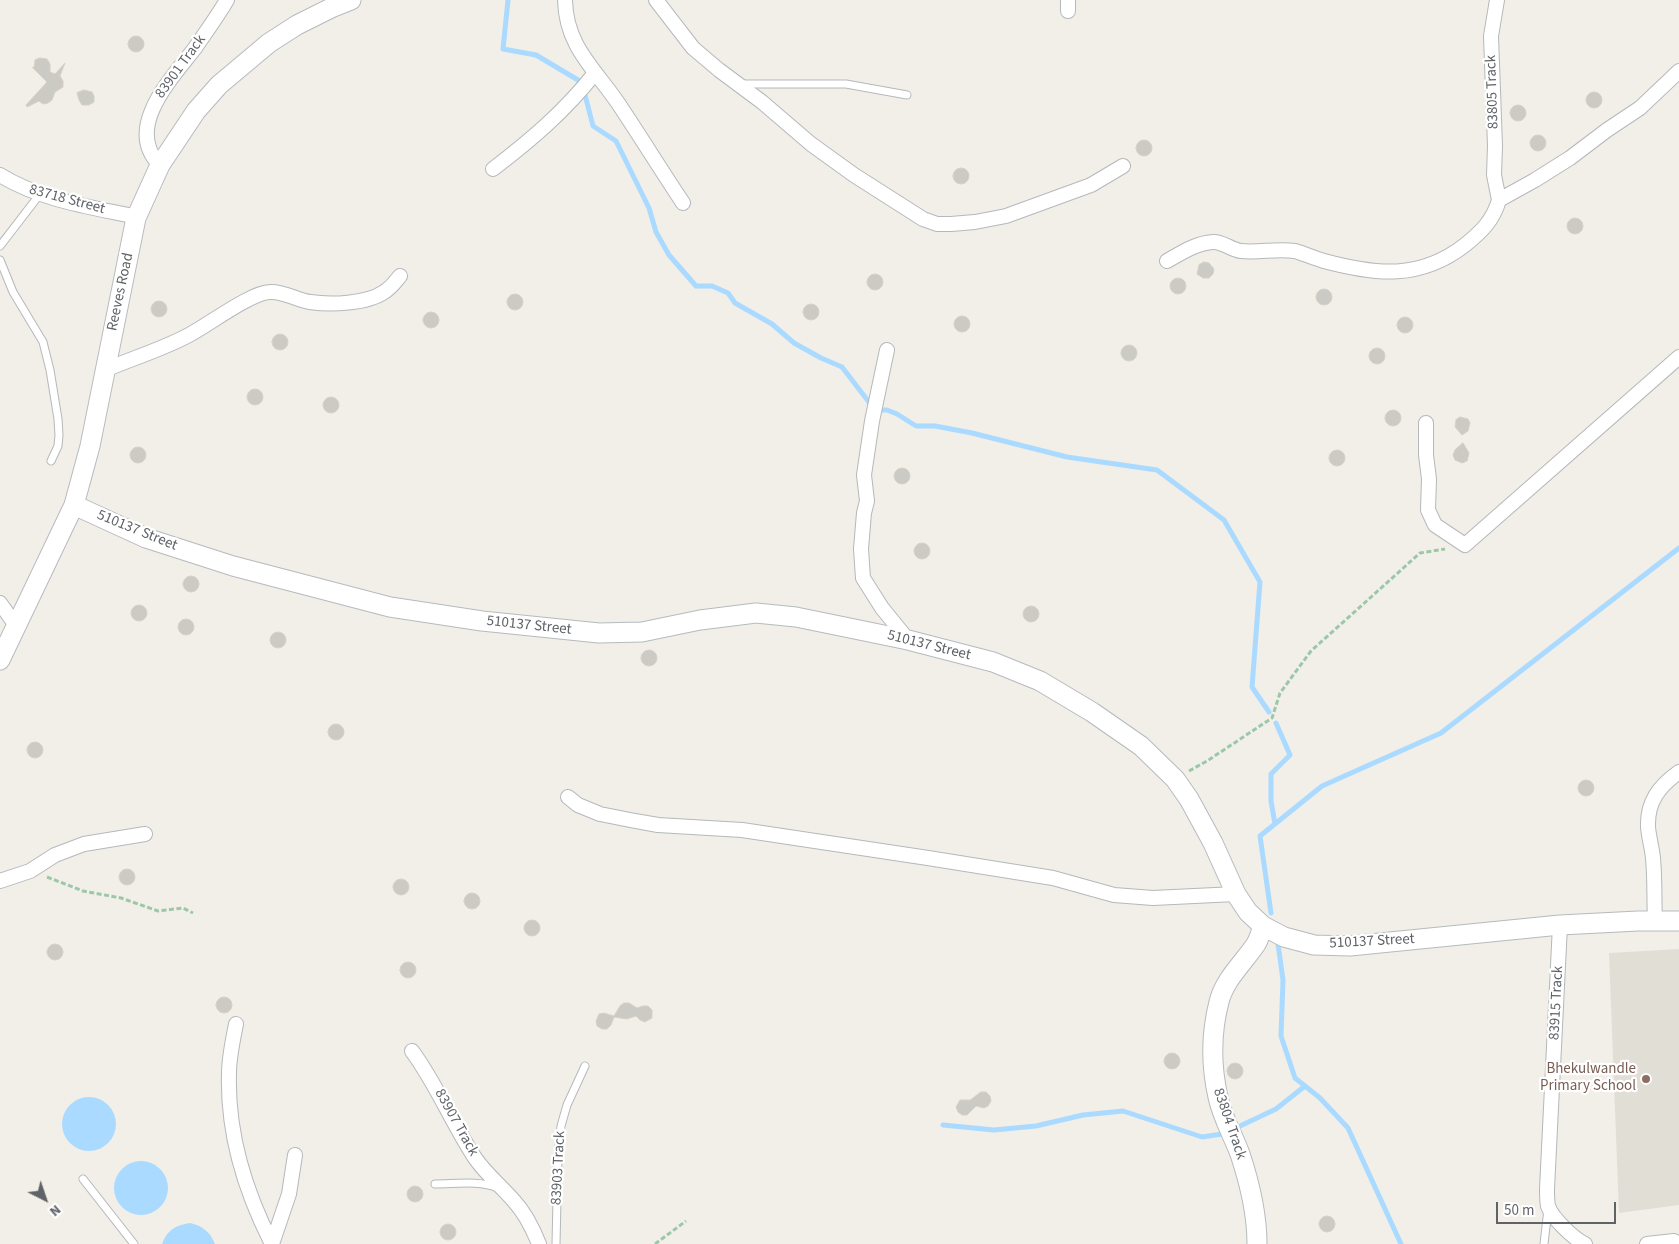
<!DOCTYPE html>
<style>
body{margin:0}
#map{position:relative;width:1679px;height:1244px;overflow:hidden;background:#f1efe8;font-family:"Source Sans 3",sans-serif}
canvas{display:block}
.north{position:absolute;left:20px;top:1174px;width:50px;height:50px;-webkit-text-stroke:4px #fff;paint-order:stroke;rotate:139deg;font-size:14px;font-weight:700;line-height:20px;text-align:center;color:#5f6368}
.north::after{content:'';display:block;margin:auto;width:18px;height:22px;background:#5f6368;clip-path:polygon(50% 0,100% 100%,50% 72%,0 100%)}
.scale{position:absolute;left:1496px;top:1202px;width:120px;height:22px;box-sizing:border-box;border:2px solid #5f6368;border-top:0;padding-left:6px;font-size:15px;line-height:18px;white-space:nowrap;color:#5f6368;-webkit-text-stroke:4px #fff;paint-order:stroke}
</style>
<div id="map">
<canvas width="1679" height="1244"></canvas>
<div class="north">N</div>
<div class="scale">50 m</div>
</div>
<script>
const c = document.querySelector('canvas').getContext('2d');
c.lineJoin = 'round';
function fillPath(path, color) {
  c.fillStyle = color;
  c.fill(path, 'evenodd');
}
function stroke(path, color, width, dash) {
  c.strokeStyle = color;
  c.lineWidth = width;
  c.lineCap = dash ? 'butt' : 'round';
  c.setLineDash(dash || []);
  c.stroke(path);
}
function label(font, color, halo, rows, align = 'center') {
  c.font = font + ' "Source Sans 3",sans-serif';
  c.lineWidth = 4.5;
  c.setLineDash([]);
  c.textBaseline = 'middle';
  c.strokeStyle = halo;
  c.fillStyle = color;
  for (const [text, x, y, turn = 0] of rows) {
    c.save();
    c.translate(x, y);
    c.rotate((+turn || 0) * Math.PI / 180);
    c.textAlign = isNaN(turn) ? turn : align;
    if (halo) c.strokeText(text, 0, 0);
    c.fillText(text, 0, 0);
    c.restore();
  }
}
const education = new Path2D(`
 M1679,949V1205L1619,1213L1609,953Z`);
const water = new Path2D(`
 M62 1124a27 27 0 1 1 54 0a27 27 0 1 1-54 0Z
 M114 1188a27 27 0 1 1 54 0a27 27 0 1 1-54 0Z
 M190,1223C203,1226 210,1232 215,1244H162C167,1230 176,1225 190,1223Z`);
const stream = new Path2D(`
 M508,0L503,49L536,55L578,80L584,91L593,126L616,141L649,208L656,232L669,255L696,286H712L728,293L735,303L772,324L794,343L821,358L842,367L875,410H887L897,414L916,426H935L972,433L1067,457L1157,470L1224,520L1260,582L1252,687L1269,712
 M1275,824L1271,801V774L1290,755L1276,723
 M1271,913L1260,836L1322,786L1441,733L1679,548
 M1278,944L1283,980L1281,1036L1295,1078L1320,1098L1348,1128L1401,1244
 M943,1125L994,1130L1036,1126L1083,1115L1123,1111L1202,1137L1222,1134
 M1240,1126L1276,1109L1305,1086`);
const building = new Path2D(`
 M128 44a8 8 0 1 1 16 0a8 8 0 1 1-16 0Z
 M40,58L47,59L50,64V72L55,74L65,63L60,76L63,81V87L55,92L52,100L48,103L43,104L39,101L27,107L26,105L47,82L32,67L34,68L35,60Z
 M84,90L92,92L94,96V102L89,105H82L79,100L77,93Z
 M1586 100a8 8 0 1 1 16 0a8 8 0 1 1-16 0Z
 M1510 113a8 8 0 1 1 16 0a8 8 0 1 1-16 0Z
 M1530 143a8 8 0 1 1 16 0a8 8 0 1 1-16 0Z
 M1136 148a8 8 0 1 1 16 0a8 8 0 1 1-16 0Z
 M953 176a8 8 0 1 1 16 0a8 8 0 1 1-16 0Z
 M1567 226a8 8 0 1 1 16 0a8 8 0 1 1-16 0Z
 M1204,262L1209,263L1214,269L1213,274L1209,278H1203L1197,274L1199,265Z
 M867 282a8 8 0 1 1 16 0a8 8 0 1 1-16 0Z
 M1170 286a8 8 0 1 1 16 0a8 8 0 1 1-16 0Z
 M1316 297a8 8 0 1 1 16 0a8 8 0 1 1-16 0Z
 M507 302a8 8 0 1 1 16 0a8 8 0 1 1-16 0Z
 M151 309a8 8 0 1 1 16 0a8 8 0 1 1-16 0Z
 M803 312a8 8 0 1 1 16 0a8 8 0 1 1-16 0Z
 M423 320a8 8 0 1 1 16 0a8 8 0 1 1-16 0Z
 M954 324a8 8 0 1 1 16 0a8 8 0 1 1-16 0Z
 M1397 325a8 8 0 1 1 16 0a8 8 0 1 1-16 0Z
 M272 342a8 8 0 1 1 16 0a8 8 0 1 1-16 0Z
 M1121 353a8 8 0 1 1 16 0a8 8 0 1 1-16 0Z
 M1369 356a8 8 0 1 1 16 0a8 8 0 1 1-16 0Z
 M247 397a8 8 0 1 1 16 0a8 8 0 1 1-16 0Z
 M323 405a8 8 0 1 1 16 0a8 8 0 1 1-16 0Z
 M1385 418a8 8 0 1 1 16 0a8 8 0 1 1-16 0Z
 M1460,417L1468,419L1470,423L1468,431L1462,435L1455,427L1456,420Z
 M1463,443L1469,453L1467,461L1462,463L1455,460L1453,455L1455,450Z
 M130 455a8 8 0 1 1 16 0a8 8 0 1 1-16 0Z
 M1329 458a8 8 0 1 1 16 0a8 8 0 1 1-16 0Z
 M894 476a8 8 0 1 1 16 0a8 8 0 1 1-16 0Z
 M914 551a8 8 0 1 1 16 0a8 8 0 1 1-16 0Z
 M183 584a8 8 0 1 1 16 0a8 8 0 1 1-16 0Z
 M131 613a8 8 0 1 1 16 0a8 8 0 1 1-16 0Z
 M1023 614a8 8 0 1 1 16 0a8 8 0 1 1-16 0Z
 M178 627a8 8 0 1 1 16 0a8 8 0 1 1-16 0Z
 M270 640a8 8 0 1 1 16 0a8 8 0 1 1-16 0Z
 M641 658a8 8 0 1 1 16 0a8 8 0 1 1-16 0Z
 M328 732a8 8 0 1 1 16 0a8 8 0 1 1-16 0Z
 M27 750a8 8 0 1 1 16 0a8 8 0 1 1-16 0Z
 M1578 788a8 8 0 1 1 16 0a8 8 0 1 1-16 0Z
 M119 877a8 8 0 1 1 16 0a8 8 0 1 1-16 0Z
 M393 887a8 8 0 1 1 16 0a8 8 0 1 1-16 0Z
 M464 901a8 8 0 1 1 16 0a8 8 0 1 1-16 0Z
 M524 928a8 8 0 1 1 16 0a8 8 0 1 1-16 0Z
 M47 952a8 8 0 1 1 16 0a8 8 0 1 1-16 0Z
 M400 970a8 8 0 1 1 16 0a8 8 0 1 1-16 0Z
 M216 1005a8 8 0 1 1 16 0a8 8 0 1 1-16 0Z
 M624,1003H629L637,1008L643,1006H648L652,1010V1018L645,1022L640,1020L636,1016L627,1019L614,1017L611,1025L607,1029H602L597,1026L596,1021L599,1014L604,1013L614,1016L620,1006Z
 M1164 1061a8 8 0 1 1 16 0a8 8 0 1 1-16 0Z
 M1227 1071a8 8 0 1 1 16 0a8 8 0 1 1-16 0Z
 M981,1092H986L990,1096L991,1101L988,1106L984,1108L976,1106L967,1115H962L958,1112L956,1107L960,1100H970Z
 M407 1194a8 8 0 1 1 16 0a8 8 0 1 1-16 0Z
 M1319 1224a8 8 0 1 1 16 0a8 8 0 1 1-16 0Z
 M440 1232a8 8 0 1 1 16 0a8 8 0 1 1-16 0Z`);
const path = new Path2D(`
 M1189,771L1207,761L1272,718L1280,693L1311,651L1420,553L1445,549
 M47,877L83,891L121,898L158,911L183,908L193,913
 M655,1244L686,1221`);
const lane = new Path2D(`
 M742,84H846L907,95
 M0,246L40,194
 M0,260L13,292L43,342L50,370L58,419L59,435L58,446L51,461
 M83,1179L134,1244
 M435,1184C455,1184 479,1180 498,1188
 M556,1244L558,1155L561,1126L567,1105L585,1066
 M1544,1244L1548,1209`);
const street = new Path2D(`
 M565,0C566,46 594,68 618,103C640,136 661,170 683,203
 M656,0L693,48L719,70L762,102L811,144L854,175L923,219L937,224H951L975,222L1006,216L1091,185L1123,166
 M1068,0V11
 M1497,0L1491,36L1495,146L1494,175L1499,200
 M160,165C123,128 172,78 195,48C206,32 217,17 227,0
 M493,169C531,140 565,111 595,73
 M0,175C40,200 91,207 137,217
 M1167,261C1181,253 1196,243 1213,242C1222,241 1231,250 1241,251C1259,253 1277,248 1295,251C1305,254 1314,258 1324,261C1376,275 1420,280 1465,245C1481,232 1493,221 1499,200L1535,180L1570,158L1607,130L1640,108L1679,71
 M887,350L872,421L864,475L867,501L864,513L861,549L863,578L882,608L908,640
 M105,370C133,358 163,349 189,335C208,325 252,292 270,292C283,291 297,300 310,302C330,305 367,304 384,292C391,288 395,282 400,276
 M1426,423V455L1429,479L1428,510L1435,525L1465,545L1679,357
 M0,603L17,627
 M568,797L578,805L600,814L630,820L658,825L742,830L928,858L1053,878L1114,895L1153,898L1236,894
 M0,881L30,871L55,855L84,844L145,834
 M1655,921C1654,900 1655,879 1653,858C1652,848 1649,838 1648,827C1647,802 1659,786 1679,772
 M1560,925L1547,1189C1547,1194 1547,1201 1548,1206C1552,1218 1574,1239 1585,1244
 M236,1024C233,1040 229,1057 229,1073C227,1134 245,1191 272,1244
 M412,1051C437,1085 452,1123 475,1158C486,1174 501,1186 514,1201C525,1213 533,1229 539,1244
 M272,1244L289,1194L295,1155
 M1647,1244L1674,1241L1673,1244`);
const secondary = new Path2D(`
 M74,505L146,538L233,566L390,607L482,621L599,633L642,632L700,620L756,613L796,617L908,640L993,662L1040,681L1092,712L1141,746L1175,779L1189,799L1213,843L1236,894L1248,912L1263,926L1284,937L1314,945L1350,946L1560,925L1638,921H1679
 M0,660L74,505L90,446L136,218L160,165L196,111L219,85L269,43L297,25L331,8L351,0
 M1257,1244C1257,1213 1250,1184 1240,1154C1233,1135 1222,1117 1218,1097C1211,1066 1211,1033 1219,1002C1224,980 1244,962 1256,944C1259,939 1261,932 1263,926`);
const markers = [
 [1646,1079,5,"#8d6e63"]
];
const streetNames = [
 ["83901 Track",181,67,-54],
 ["83805 Track",1493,92,-92],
 ["83718 Street",67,200,15],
 ["Reeves Road",121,292,-78],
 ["510137 Street",137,531,22],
 ["510137 Street",529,626,6],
 ["510137 Street",929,646,14],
 ["510137 Street",1372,942,-3],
 ["83915 Track",1557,1003,-87],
 ["83907 Track",456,1123,61],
 ["83804 Track",1229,1124,71],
 ["83903 Track",559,1168,-87]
];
const educationNames = [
 ["Bhekulwandle",1636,1070],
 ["Primary School",1636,1087]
];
fillPath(education, '#e1ded6');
fillPath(water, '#aadaff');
stroke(stream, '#aadaff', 5);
fillPath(building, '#cccac5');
stroke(building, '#d6d1c6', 1);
stroke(lane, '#b5b8bc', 9);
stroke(street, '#b5b8bc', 16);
stroke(secondary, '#b6babf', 21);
stroke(path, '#9cc7a9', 3, [5, 2.5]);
stroke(lane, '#fff', 7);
stroke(street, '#fff', 14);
stroke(secondary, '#fff', 19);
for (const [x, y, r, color] of markers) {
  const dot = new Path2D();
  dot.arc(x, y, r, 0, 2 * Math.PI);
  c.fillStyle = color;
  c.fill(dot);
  stroke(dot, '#fff', 2);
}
label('15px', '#5f6368', '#fff', streetNames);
label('15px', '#785e54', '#fff', educationNames, 'right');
</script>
